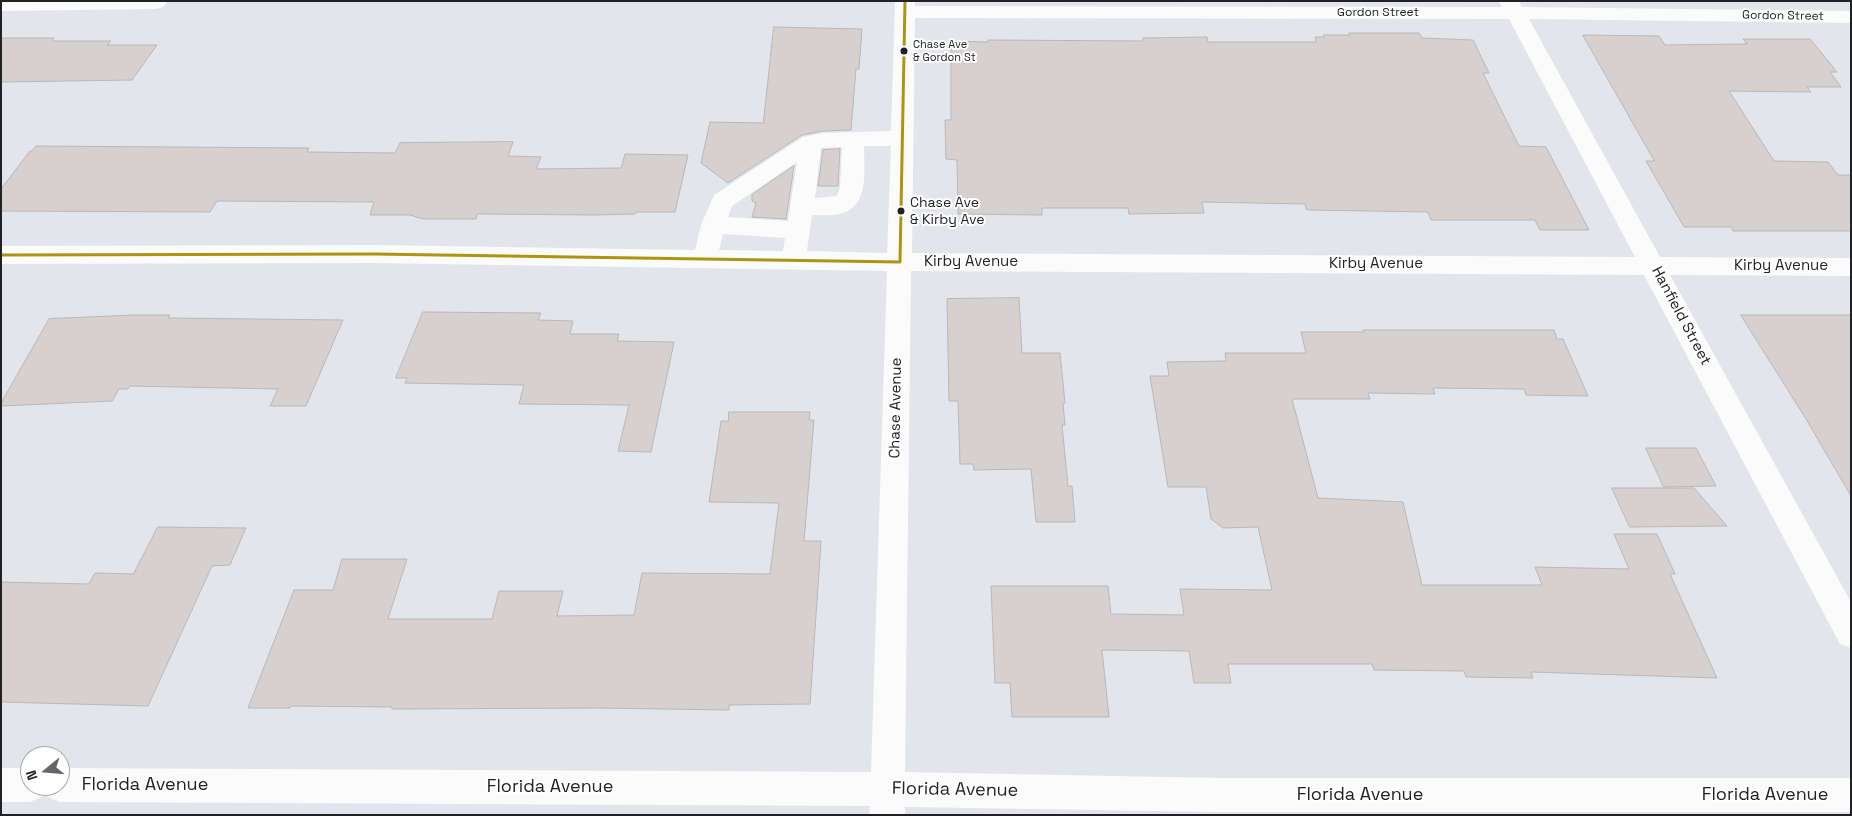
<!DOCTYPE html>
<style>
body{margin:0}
#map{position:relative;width:1852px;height:816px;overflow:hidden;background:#e2e5eb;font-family:"Space Grotesk",sans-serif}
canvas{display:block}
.frame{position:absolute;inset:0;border:2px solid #202226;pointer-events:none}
.north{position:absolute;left:20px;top:746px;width:50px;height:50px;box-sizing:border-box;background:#fff;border:1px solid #a6a7a8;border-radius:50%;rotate:253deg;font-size:14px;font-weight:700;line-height:20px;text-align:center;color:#202226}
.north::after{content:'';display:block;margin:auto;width:18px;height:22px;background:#64666b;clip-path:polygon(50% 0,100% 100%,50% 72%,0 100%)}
</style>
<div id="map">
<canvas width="1852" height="816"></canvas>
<div class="frame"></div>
<div class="north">N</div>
</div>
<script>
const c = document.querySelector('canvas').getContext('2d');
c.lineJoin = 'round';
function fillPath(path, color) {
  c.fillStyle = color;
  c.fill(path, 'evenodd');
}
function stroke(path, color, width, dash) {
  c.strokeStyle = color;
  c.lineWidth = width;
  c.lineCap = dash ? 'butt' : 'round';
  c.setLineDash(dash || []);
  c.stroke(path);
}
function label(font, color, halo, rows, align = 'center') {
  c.font = font + ' "Space Grotesk",sans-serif';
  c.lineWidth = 4;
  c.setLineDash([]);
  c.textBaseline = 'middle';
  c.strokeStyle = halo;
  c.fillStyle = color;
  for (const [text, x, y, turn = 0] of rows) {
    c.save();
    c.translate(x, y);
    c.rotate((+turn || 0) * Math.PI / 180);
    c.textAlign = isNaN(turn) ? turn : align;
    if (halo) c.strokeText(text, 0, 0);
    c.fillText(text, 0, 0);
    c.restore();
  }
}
const building = new Path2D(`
 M774,27L862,29L859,69H856L851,130L823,131L802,135L728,183L701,163L710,122L763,123Z
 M1349,33H1419L1422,38L1473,40L1489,73H1483L1519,146L1546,147L1589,230H1540L1535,220H1431L1428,212L1310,210L1306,209L1305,204L1202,202L1204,213L1129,214L1128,208H1042V215L958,214L957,160L946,159L945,120H951V41L988,42V40L1143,41V38L1207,37L1208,42H1316L1315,37H1324L1323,35H1350Z
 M1583,35L1659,36L1665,45L1747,44L1743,39H1810L1837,72H1830L1841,87H1807L1811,92L1729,91L1774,161L1828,162L1838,175H1851V231H1733L1731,227H1684L1646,161H1654Z
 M1,38H54L52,41H111L107,45H157L132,80L1,82Z
 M513,142L508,156L541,157L536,169L621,168L625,154L688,155L675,212H636L635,214L595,215L477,214L476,219H423L410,215H370L374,202L217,201L210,212L1,211V189L30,151H32L36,146L309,148L307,152L395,153L400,143Z
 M840,149L838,186H818L823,150Z
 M794,166L786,219L752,217L756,203L752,201V195Z
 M1019,298L1022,353H1060L1065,403H1063L1065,425H1062L1068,486H1072L1075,522H1036L1031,469L974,470L973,464H960L958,401H949L947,299Z
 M423,312L541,313L538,320L573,321L570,334H619L617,341L674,342L651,452L618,451L629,405L519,404L524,385L405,383L407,378H396Z
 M133,315H170L168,318L343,320L306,406H270L278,389L130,386L128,389H119L112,401L1,406V403L49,319Z
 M1741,315H1851V496L1806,419Z
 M1363,330H1554L1557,339H1563L1588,396L1526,395L1524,389L1433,388L1435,394L1368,393L1370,399H1292L1318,498L1403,502L1422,585H1542L1535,567L1629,569L1614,534H1657L1675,574H1670L1717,678L1531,672L1533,678L1466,677L1464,671L1374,670L1372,664H1228L1231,683H1194L1189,651L1102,650L1109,717H1012L1010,683H995L991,586H1108L1111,614L1184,615L1180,589L1272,590L1258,527L1223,528L1211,519L1206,487H1168L1150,376H1169L1167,362L1226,361L1225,353H1306L1301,332H1364Z
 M729,412H810L809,420H814L804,541H821L810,704L729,705V710L599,708L392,709V707L291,706L290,708H248L294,590H333L342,559H407L388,619H492L499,591H563L557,616L634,615L642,573L770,574L779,503L709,502L721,421H728Z
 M1646,448H1696L1716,486L1664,487Z
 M1612,488H1694L1727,526L1630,527Z
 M158,527L246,528L230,565L212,566L148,706L1,702V582L89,584L95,573L133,574Z`);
const minor = new Path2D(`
 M1,1H168L163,7L156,9L1,11Z
 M895,1H915V6L1502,7L1499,1H1519L1522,7L1851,11V23L1529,19L1660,257L1851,258V276L1670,275L1851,602V648L1840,644L1644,275L911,271L905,772L1221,778H1851V812H1221L905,807V815H869L870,806L60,802L48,797L45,791L42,797L30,802H1V768H30V786H60V768L871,772L887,271L374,263L1,264V246L374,245L695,250L701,225L714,195L803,137L823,133L891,131ZM915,18L1509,19L1635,257L912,253ZM864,146H891L887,253L807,251L812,215C821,215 831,216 840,214C870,207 864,170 864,146ZM842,147L840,187L837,196L815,198L821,148ZM797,162L788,221L728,217L732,206ZM723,234L785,238L783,251L719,250Z`);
const bus1 = new Path2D(`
 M1,255L374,254L900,262L905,1`);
const markers = [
 [904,51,4.5,"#202226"],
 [901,211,4.5,"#202226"]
];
const farBusnames = [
 ["Chase Ave",913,45],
 ["& Gordon St",913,58]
];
const farStreetnames = [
 ["Gordon Street",1378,13],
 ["Gordon Street",1783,16,1]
];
const busNames = [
 ["Chase Ave",910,203],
 ["& Kirby Ave",910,220]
];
const streetNames = [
 ["Kirby Avenue",971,262],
 ["Kirby Avenue",1376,264],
 ["Kirby Avenue",1781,266],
 ["Hanfield Street",1681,316,62],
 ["Chase Avenue",896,408,-89]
];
const nearStreetnames = [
 ["Florida Avenue",145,785],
 ["Florida Avenue",550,787],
 ["Florida Avenue",955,790,1],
 ["Florida Avenue",1360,795],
 ["Florida Avenue",1765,795]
];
fillPath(building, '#d8d0cf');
stroke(building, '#b8b7b9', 1);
fillPath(minor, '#fbfbfc');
stroke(bus1, '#ae9410', 3);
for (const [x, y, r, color] of markers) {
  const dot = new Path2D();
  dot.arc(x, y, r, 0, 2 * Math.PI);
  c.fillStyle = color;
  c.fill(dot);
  stroke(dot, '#fff', 2);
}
label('11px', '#202226', '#fff', farBusnames, 'left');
label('12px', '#202226', '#fff', farStreetnames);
label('14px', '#202226', '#fff', busNames, 'left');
label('15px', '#202226', '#fff', streetNames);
label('18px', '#202226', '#fff', nearStreetnames);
</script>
